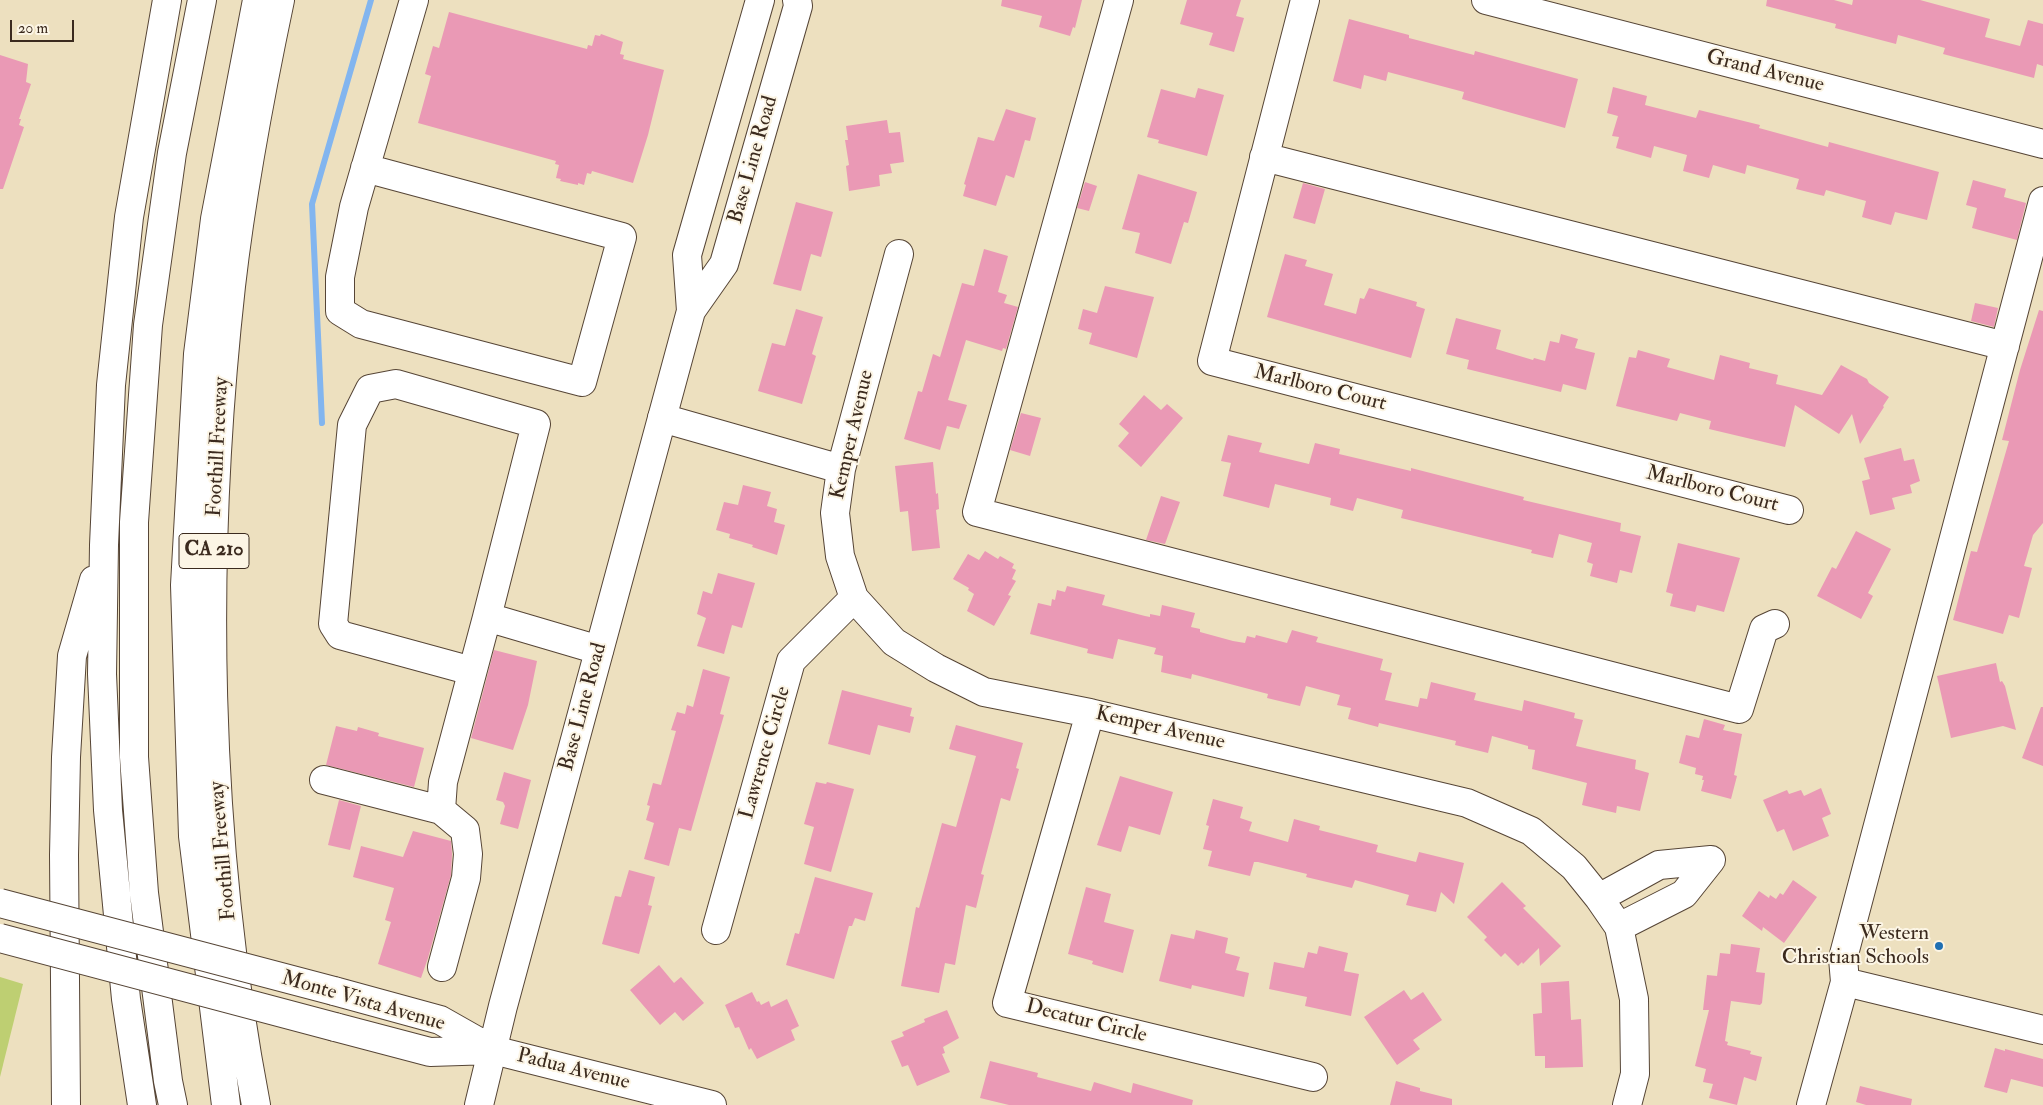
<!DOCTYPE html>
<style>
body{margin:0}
#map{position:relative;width:2043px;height:1105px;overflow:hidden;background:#ede0bf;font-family:"IM FELL Double Pica",serif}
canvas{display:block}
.scale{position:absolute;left:10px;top:20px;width:64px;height:22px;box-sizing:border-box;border:2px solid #3b2a1e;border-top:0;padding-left:6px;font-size:15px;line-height:18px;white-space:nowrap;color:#3b2a1e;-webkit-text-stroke:4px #fcf5e5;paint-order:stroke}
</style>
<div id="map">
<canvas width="2043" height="1105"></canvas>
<div class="scale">20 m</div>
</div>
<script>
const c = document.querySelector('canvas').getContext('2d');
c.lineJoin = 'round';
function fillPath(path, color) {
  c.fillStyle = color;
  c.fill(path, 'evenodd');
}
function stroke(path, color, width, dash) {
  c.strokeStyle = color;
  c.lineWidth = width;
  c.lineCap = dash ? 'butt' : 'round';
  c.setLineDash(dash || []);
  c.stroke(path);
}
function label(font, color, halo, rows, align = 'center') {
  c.font = font + ' "IM FELL Double Pica",serif';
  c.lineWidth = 4;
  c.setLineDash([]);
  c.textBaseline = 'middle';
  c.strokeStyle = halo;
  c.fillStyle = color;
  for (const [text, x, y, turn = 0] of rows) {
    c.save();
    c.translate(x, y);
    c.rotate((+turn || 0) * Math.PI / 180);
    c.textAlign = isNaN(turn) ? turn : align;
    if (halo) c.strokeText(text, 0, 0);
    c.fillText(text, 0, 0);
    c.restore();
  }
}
const green = new Path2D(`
 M0,977L23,984L0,1077Z`);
const stream = new Path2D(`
 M322,423L312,204L371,0`);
const building = new Path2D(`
 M1002,0H1082L1075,28L1073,27L1070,36L1039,27L1042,16L1001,6Z
 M1187,0H1241L1236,16L1244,18L1234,52L1209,45L1213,33L1180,24Z
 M1767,0H1834L1852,5L1853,0H1920L1990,19L1985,37L2020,46L2028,20L2043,24V66L2037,64L2034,78L1943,54L1945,48L1898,35L1896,44L1835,28L1836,24L1766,6Z
 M449,12L587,49L588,45L592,46L595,35L600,36L601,34L623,42L620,54L624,55L623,59L664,70L648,135L633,183L592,171L591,174L587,173L584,185L578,183V185L560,181L561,179L556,178L559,165L555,164L556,161L418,123L431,76L425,74L433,46L439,48Z
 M1349,19L1409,35V38L1474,55L1475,51L1578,79L1565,128L1462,99L1464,92L1388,72L1386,81L1364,75L1361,89L1333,81Z
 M0,55L28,64L26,82L31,84L19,119H21L19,125L24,127L3,189H0Z
 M1613,87L1647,96L1645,105L1696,118L1699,110L1760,125L1759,128L1828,147L1829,142L1939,172L1927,220L1895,212L1891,225L1862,217L1866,201L1826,190L1824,196L1796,189L1799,179L1747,165L1745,174L1713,165L1709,178L1683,171L1687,155L1654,146L1651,158L1616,148L1619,137L1612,136L1618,116L1607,113Z
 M1198,88L1224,95L1207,156L1158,143L1159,140L1147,137L1161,89L1195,98Z
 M1006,109L1036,118L1030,141L1025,140L1014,178L1006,175L996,206L963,196L966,185L964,184L978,137L994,141Z
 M887,120L889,133L900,132L904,162L890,164L892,173L879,175L880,186L849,191L846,166L849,165L845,140H848L846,126Z
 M1138,174L1197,192L1188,223L1184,222L1171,264L1135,253L1140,233L1122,229Z
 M1973,180L2006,189L2004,197L2026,203L2017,240L1972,228L1977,208L1966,205Z
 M1085,182L1097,186L1089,211L1077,208Z
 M1303,183L1325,189L1315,224L1293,218Z
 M796,202L833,212L821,257L811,254L801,291L773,284Z
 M984,249L1008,256L998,292L1007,295L1004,303L1018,307L1006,349L1003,348L1002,351L966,340L948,400L967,405L959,429L947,426L940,450L904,439L918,391L922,392L933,354L940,357L962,283L974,286Z
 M1285,254L1307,260L1305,266L1333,274L1324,305L1356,314L1360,298L1364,299L1369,288L1417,302L1416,306L1425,309L1411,358L1267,317Z
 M1105,286L1154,297L1137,358L1089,344L1092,333L1078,329L1083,309L1097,313Z
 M1975,303L1998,308L1994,327L1971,321Z
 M796,309L823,317L812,354L816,356L802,404L758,391L772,343L785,346Z
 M2039,310L2043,311V523L2033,535L2024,566L2032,568L2019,618L2009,615L2003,634L1953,620L1971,551L1977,552L2009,441L2002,440L2020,370Z
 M1456,318L1501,330L1496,349L1533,360L1534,358L1545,361L1550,341L1559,343L1561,334L1578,339L1575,348L1595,353L1586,390L1563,384L1561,392L1467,369L1469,360L1446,354Z
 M1638,350L1670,359L1667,367L1714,380L1720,355L1750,363L1749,368L1778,375L1776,384L1822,395L1841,365L1867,379L1869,383L1889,397L1883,406L1884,407L1860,444L1852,414L1839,434L1795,405L1785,447L1709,429L1711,421L1680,413L1677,421L1616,406L1629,357L1636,358Z
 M1144,395L1161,410L1167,404L1183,418L1141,467L1118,446L1129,433L1119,424Z
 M1021,413L1041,418L1030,456L1010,450Z
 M1228,435L1262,443L1259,452L1309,464L1315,443L1340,449L1339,454L1411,471V468L1524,497L1523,500L1621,523L1620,531L1641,536L1632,573L1620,570L1617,583L1590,576L1593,564L1587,562L1592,543L1559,534L1553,558L1531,553L1532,550L1401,518L1403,510L1357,498L1353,511L1330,505L1331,498L1275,484L1269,508L1223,496L1231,463L1221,461Z
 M1901,448L1904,461L1914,459L1920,481L1910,485L1912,493L1892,498L1895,509L1870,515L1862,481L1870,479L1864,458Z
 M933,462L936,494L938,493L939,509L936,510L940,548L912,551L908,511L900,512L895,466Z
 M743,485L771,492L767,506L777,509L774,522L785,525L777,555L752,547L753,545L729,538L730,534L716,530L724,502L738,505Z
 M1161,496L1180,502L1165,544L1146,540Z
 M1856,531L1891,549L1868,593L1873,596L1861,619L1817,596L1832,567L1836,569Z
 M1678,543L1740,558L1724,612L1697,605L1695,612L1670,606L1673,594L1666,592Z
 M985,551L998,559L1000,556L1014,564L1012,568L1016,570L1012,579L1016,581L1008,595L1011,596L994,626L967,611L974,594L968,590L969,588L953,579L968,554L979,560Z
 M718,573L755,583L742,628L732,625L724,654L697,646L706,618L697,614L703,591L712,594Z
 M1067,586L1105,595L1102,605L1145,616L1150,617V614L1160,616L1162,605L1195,613L1191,627L1200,629V632L1233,641L1245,643L1247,636L1255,638L1256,635L1287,643L1292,630L1318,637L1316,642L1383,659L1380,670L1392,673L1385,700L1418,707L1420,698L1427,699L1431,682L1476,693L1474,700L1522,711L1524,700L1575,713L1574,718L1583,720L1576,746L1636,760L1635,769L1649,773L1640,811L1617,806L1616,813L1582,805L1587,783L1532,769L1535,750L1528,749V746L1492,736L1488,753L1455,745L1456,741L1379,723L1378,727L1348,719L1351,708L1337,705L1340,695L1306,686L1300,706L1267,698L1268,694L1192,674L1191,679L1161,672L1163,656L1154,654L1156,648L1118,639L1113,659L1087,653L1088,649L1030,634L1038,603L1051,606L1052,599L1055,600L1057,590L1065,592Z
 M494,650L537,661L528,705L513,750L471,738Z
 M1996,663L2000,682L2002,681L2005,686L2016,730L2003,726L1951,738L1937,676Z
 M703,669L730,677L720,714L724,715L691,831L679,828L669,866L644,859L654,823L646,820L650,806L647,805L653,783L661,785L676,731L671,730L677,712L685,714L687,705L693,707Z
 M842,690L912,708L910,716L914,717L910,733L878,725L870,755L828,744Z
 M2041,707H2043V766L2022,758Z
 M1704,719L1725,725L1723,730L1742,734L1734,775L1737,776L1731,799L1701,791L1704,780H1702L1703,776L1695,774L1696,768L1679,763L1686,735L1699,738Z
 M956,725L1023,743L1016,768L1019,769L1010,801L1001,798L981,874L984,875L976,908L966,905L955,965L945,963L939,993L901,986L916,907L919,908L942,823L956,827L976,756L949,749Z
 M336,726L357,731L358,727L379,733L378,736L424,748L414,787L326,765Z
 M504,772L531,780L518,829L500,824L505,806L503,802L496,800Z
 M1120,776L1173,792L1160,835L1129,826L1121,852L1097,845Z
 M816,782L826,784L827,782L854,789L831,872L804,864L814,827L804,824Z
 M1821,788L1831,814L1822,818L1829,836L1793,851L1784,829L1777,832L1763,800L1787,790L1789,794L1801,790L1804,796Z
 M1213,799L1243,807L1240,818L1252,822L1249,831L1288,842L1294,819L1320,826L1319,830L1378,845L1376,852L1416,862L1419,852L1464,863L1454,904L1441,892L1436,912L1406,905L1409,895L1355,880L1352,888L1306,877L1307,874L1258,862H1254L1250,876L1208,866L1212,851L1203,849L1209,826L1206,825Z
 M339,800L361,806L350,850L328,845Z
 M413,831L451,841L452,854L451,875L428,958L421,978L378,964L391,922L385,920L394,888L353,877L361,846L403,857Z
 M629,870L655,877L648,905L652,906L639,954L602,944L615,896L621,897Z
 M815,877L873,893L865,921L855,918L852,926H849L834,979L786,965L795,933L799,934Z
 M1793,880L1817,897L1784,943L1763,927L1762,931L1742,916L1759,891L1769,898L1770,895L1776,899L1780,893L1783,895Z
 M1502,882L1526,906L1523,908L1561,946L1540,966L1539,948L1523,964L1522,962L1518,966L1505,953L1501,957L1484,940L1487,937L1467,917Z
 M1086,887L1111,894L1104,922L1134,930L1123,973L1092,964L1093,961L1068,954Z
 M1196,930L1228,938L1225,953L1240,957L1236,970L1249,973L1244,997L1192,985L1191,989L1159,981L1171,934L1194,939Z
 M1731,944L1760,948L1756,972L1765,973L1762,1003L1760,1005L1731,1001L1725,1041L1728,1042L1727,1045L1751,1051L1750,1054L1762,1057L1756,1081L1744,1077L1737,1105L1709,1098L1713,1084L1703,1082L1706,1069L1695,1066L1709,1010H1703L1707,975L1717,976L1720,953L1730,954Z
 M1319,946L1348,953L1344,971L1359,974L1351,1016L1305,1006L1307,997L1269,989L1274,962L1304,968L1308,952L1317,954Z
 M659,965L674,983L681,977L704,1003L683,1021L675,1012L660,1025L630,990Z
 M1569,981L1571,1020L1581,1019L1583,1067L1545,1068V1056H1535L1533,1014L1542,1013L1541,983Z
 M1404,990L1411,1000L1423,992L1442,1020L1413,1040L1420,1049L1397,1065L1364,1017Z
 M752,992L757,1002L759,1001L761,1005L769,1001L771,1007L787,999L799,1026L791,1030L795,1040L757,1059L751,1048L749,1050L739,1027L735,1028L725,1005Z
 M947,1010L959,1038L943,1047L945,1053L942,1054L950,1072L917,1086L908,1065L902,1067L891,1041L904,1036L902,1032L925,1022L924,1019Z
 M1995,1048L2005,1051V1049L2043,1059V1087L2011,1079L2007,1093L1984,1087Z
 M990,1061L1038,1073L1037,1077L1091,1091L1094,1082L1131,1093L1133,1083L1193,1100L1192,1105H1009L980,1098Z
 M1396,1081L1420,1088V1091L1452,1099V1105H1390Z
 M1860,1086L1912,1099L1911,1105H1866L1856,1102Z`);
const minor = new Path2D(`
 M1119,0L977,512L1739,709L1764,629L1775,624
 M1305,0L1212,361L1789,510
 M1486,0L2043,144
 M1264,157L2005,346
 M365,168L622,237L582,382L361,324L340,311V277L354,207L414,0
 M899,254L841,469L835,513L840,556L854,598L894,642L936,668L984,692L1090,713L1467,803L1531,831L1574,867L1599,898L1619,927L1634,999L1635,1074L1627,1105
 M662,418L841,469
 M472,671L340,635L333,624L352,425L370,389L396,384L536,424L487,617
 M1090,713L1007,1003L1313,1077
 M324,780L441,810
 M1599,898L1659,865L1711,860L1684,894L1619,927
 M716,930L791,661L854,598
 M442,967L466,878L468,854L465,830L441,810L443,782L487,617L599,650
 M1845,982L2043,1030
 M493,1050L712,1105
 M1811,1105L1845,982L1843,958L2043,201`);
const major = new Path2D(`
 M691,311L724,264L798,6L797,0
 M334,991L440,1020L493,1050
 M335,1027L430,1052L493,1050
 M479,1105L503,1006L691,311L687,255L760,0`);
const highway = new Path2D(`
 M66,1105L64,855L66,757L72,656L94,580
 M142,1105L126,999L108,810L102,674L104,545L111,385L129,217L167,0
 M173,1105L168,1081L144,893L134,757V522L148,325L172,153L202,0
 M226,1105L193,836L185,585L198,354L215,219L257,0
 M256,1105C205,839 201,555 231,286C242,190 260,95 280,0`);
const majorBridge = new Path2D(`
 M0,903L334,991
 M0,938L335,1027`);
const markers = [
 [1939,946,5,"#1f6fb2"]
];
const shields = [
 [214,551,70]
];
const shieldNames = [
 ["CA 210",214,551]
];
const streetNames = [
 ["Grand Avenue",1765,72,14],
 ["Base Line Road",754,160,-74],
 ["Marlboro Court",1320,389,14],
 ["Kemper Avenue",853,435,-77],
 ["Foothill Freeway",219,447,-87],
 ["Marlboro Court",1712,490,14],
 ["Base Line Road",584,707,-75],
 ["Kemper Avenue",1160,729,13],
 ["Lawrence Circle",766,753,-74],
 ["Foothill Freeway",224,851,-95],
 ["Monte Vista Avenue",363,1002,16],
 ["Decatur Circle",1086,1022,14],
 ["Padua Avenue",573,1070,14]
];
const poiNames = [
 ["Western",1929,934],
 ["Christian Schools",1929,958]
];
fillPath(green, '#becf72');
stroke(stream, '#82b5ef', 6);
fillPath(building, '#ea99b5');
stroke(minor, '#564536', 30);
stroke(major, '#564536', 30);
stroke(highway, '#564536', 30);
stroke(minor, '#fff', 28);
stroke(major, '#fff', 28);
stroke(highway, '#fff', 28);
stroke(majorBridge, '#564536', 30, []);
stroke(majorBridge, '#fff', 28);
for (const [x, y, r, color] of markers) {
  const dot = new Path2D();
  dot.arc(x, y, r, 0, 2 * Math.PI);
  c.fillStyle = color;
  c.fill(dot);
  stroke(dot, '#fcf5e5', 2);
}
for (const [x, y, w] of shields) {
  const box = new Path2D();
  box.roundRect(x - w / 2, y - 17.5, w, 35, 4);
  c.fillStyle = '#fcf5e5';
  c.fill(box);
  stroke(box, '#3b2a1e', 1);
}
label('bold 20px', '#3b2a1e', null, shieldNames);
label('21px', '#3b2a1e', '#fcf5e5', streetNames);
label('21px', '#3b2a1e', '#fcf5e5', poiNames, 'right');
</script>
